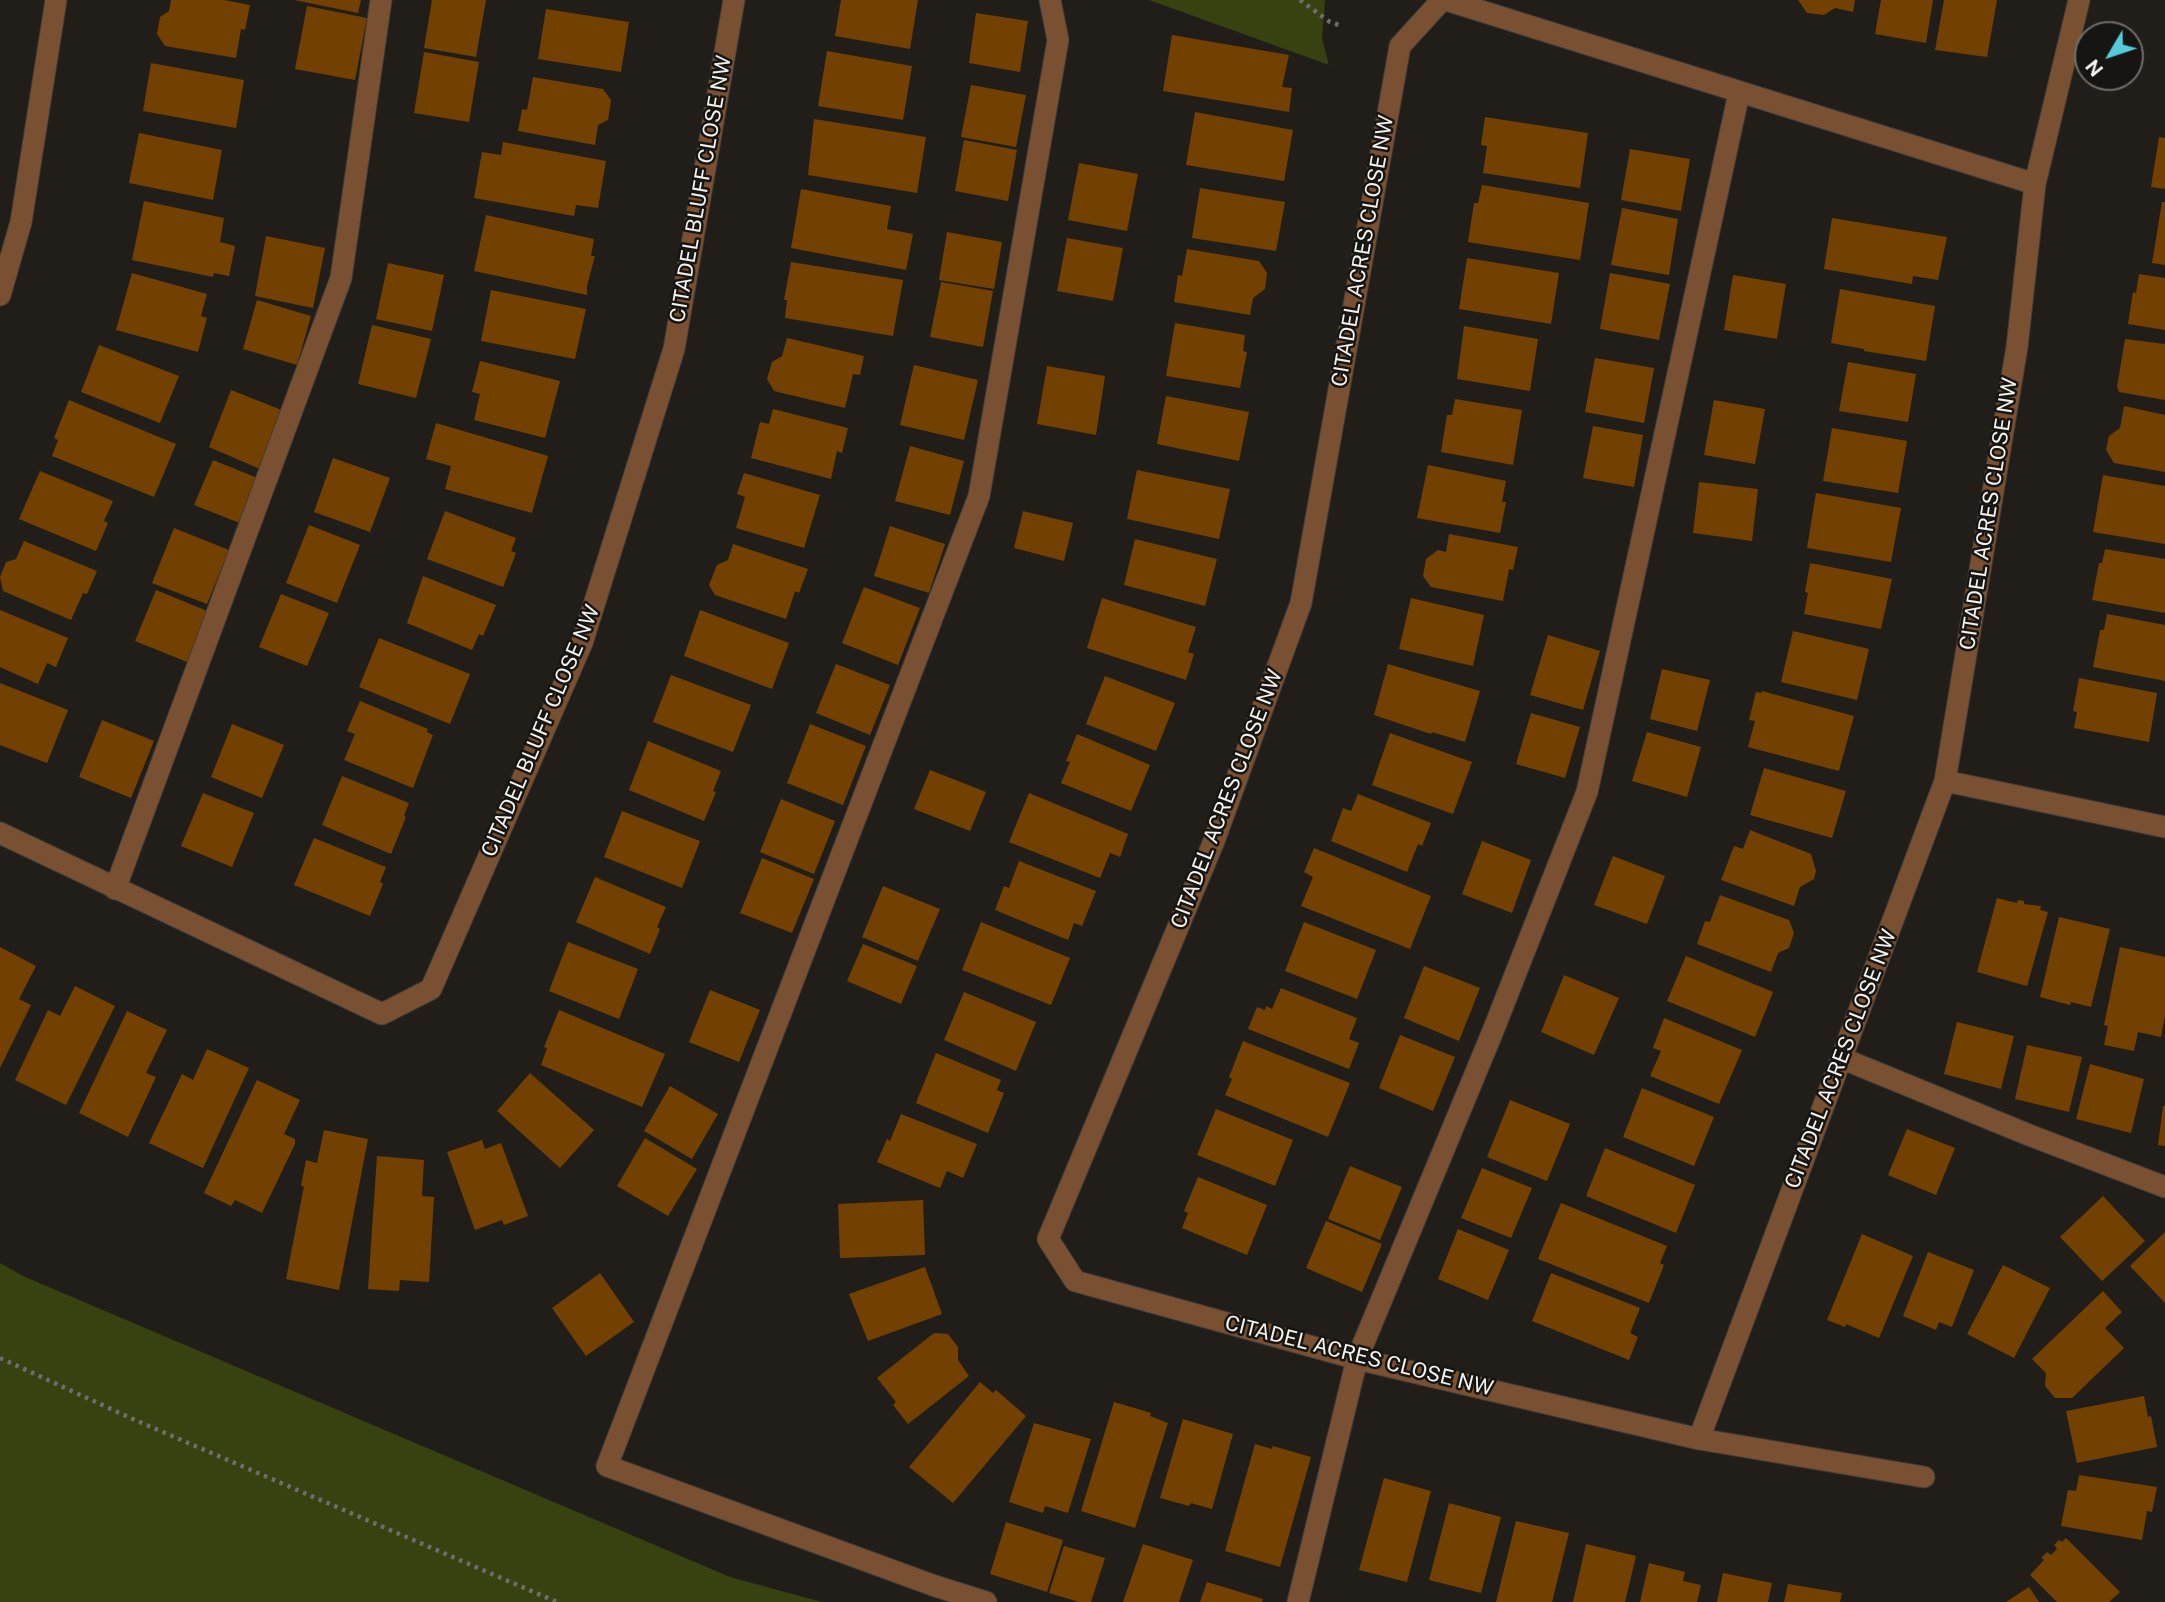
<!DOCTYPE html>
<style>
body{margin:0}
#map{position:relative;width:2165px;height:1602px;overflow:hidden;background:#211e1a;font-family:"Public Sans",sans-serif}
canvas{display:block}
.north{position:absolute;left:2074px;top:21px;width:70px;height:70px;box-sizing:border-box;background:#171511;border:2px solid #6f6d6a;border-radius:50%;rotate:231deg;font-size:19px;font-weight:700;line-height:28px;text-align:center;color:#f4f2ef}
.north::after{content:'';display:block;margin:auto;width:24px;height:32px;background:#53cbda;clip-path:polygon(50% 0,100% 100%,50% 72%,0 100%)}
</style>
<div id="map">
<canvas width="2165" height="1602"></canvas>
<div class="north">N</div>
</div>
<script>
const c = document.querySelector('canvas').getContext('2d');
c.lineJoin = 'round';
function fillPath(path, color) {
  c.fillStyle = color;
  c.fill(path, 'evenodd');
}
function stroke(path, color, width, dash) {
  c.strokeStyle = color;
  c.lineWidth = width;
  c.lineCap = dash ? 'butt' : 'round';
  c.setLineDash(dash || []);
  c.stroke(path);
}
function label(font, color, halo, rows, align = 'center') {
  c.font = font + ' "Public Sans",sans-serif';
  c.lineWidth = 5;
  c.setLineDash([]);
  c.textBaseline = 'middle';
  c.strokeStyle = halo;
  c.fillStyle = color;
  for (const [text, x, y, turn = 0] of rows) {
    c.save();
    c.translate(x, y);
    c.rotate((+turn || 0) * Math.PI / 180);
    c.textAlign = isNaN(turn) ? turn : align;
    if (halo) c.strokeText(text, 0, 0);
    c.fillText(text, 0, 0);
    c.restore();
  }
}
const green = new Path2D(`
 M1149,0H1325L1322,38L1329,65Z
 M0,1263L23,1276L730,1577L822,1602H0Z`);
const building = new Path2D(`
 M171,0H224L250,5L245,30L241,29L236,58L165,46L157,34L160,17L169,11Z
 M294,0H361L358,13Z
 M432,0H486L476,57L424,48Z
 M841,0H918L910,49L835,36Z
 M1798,0H1855L1853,12L1835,8L1824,15L1807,13Z
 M1881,0H1933L1926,43L1875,34Z
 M1944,0H1997L1987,57L1935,50Z
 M307,6L367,18L355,80L295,69Z
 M546,9L629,22L621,72L538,59Z
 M976,13L1028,21L1020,72L969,63Z
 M1172,35L1289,55L1282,87L1292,88L1289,112L1163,91Z
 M827,51L912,66L903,120L818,106Z
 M424,52L479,62L469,122L414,113Z
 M151,63L244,80L236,128L143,111Z
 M533,77L603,89L611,100L608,120L598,125L595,145L518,131L522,109L527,110Z
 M971,85L1026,95L1016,147L961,137Z
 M1195,112L1293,130L1284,181L1186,165Z
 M1485,117L1588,133L1580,188L1483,173L1487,146L1481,145Z
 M814,119L926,137L917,193L808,175Z
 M139,133L222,150L213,200L129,183Z
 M2159,137L2165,138V189L2151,187Z
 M964,140L1017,150L1008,201L955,191Z
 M503,142L606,161L598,208L576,205L574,216L474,198L482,152L501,155Z
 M1630,149L1690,159L1681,211L1621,200Z
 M1079,163L1138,174L1127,231L1068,220Z
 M1482,185L1589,203L1580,260L1468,242L1474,203H1478Z
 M1200,188L1285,202L1276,251L1192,238Z
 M801,189L891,206L887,229L913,234L906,270L791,248Z
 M144,201L224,218L220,242L235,246L229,276L214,273L213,277L132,260Z
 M2162,202H2165V265L2152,263Z
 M1622,208L1678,219L1669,275L1611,265Z
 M486,215L594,239L591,256H595L587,286V295L474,271Z
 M1832,218L1947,237L1938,280L1913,276L1912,284L1824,269Z
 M947,232L1002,242L994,289L939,280Z
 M266,236L325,248L313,308L255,296Z
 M1067,238L1123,248L1113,301L1057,291Z
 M1187,249L1259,261L1267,273L1265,289L1253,298L1250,315L1174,302L1178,275L1182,276Z
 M1467,258L1559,273L1551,324L1459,309Z
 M791,262L903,280L893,336L785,318L787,300H784Z
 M388,263L444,275L432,331L376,319Z
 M132,273L207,294L201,316L207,318L198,352L116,330Z
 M1610,273L1670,284L1659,340L1600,329Z
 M2139,274L2165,278V330L2128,324L2133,292L2136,293Z
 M1733,275L1786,284L1777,339L1724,330Z
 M941,282L993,291L983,347L930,337Z
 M1840,289L1935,306L1926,361L1864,351V349L1831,343Z
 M491,290L586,309L575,359L481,341Z
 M257,300L311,316L297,365L243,349Z
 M1175,323L1245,335L1243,351L1247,352L1240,388L1166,376Z
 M372,325L431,339L416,398L358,384Z
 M1464,326L1538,339L1530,391L1457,379Z
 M787,338L864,356L860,375L853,374L845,408L774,391L767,379L772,362L782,356Z
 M2125,339L2165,344V400L2119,392L2117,387Z
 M99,345L179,376L160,423L81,392Z
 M1595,358L1654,368L1644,423L1585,412Z
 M480,361L560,381L545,438L474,420L480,394L472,392Z
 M1848,362L1916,374L1908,422L1839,411Z
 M914,365L978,380L964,440L900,425Z
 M1047,366L1105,376L1096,435L1037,424Z
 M231,390L284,411L260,469L209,447Z
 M1166,396L1249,412L1239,461L1157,444Z
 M1455,399L1522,410L1513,465L1441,452L1447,415H1452Z
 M69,400L176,444L154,497L52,456L58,440L54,438Z
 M1714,400L1765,409L1755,464L1704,455Z
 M2124,406L2165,415V472L2114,463L2106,450L2109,436L2120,428Z
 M773,409L848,428L842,453L837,451L831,479L751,458L760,422L769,424Z
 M436,423L548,456L532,513L445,489L451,466L426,459Z
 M1593,426L1643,435L1634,487L1583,478Z
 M1832,428L1907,441L1898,493L1823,481Z
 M910,446L964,461L950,515L895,501Z
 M333,458L390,478L370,532L314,512Z
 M213,460L260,479L242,524L194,505Z
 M1428,465L1506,481L1502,502H1506L1500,533L1417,518Z
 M1137,470L1230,489L1219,539L1127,519Z
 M40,471L113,501L104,521L108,523L96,551L19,519Z
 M744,473L820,495L804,548L736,528L745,497L737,494Z
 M2103,475L2165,486V544L2093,532Z
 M1699,482L1758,489L1752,541L1693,533Z
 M1816,493L1901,508L1891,562L1807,548Z
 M445,511L516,538L511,551L516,553L503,587L427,559Z
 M1023,511L1073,523L1064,561L1014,548Z
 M309,525L360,545L337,603L286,583Z
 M890,526L945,544L929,593L874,576Z
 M174,528L229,550L207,604L152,583Z
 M1449,534L1518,547L1513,570L1509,569L1503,601L1431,587L1423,576L1426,559L1438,550L1446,552Z
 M1135,539L1217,559L1205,606L1124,585Z
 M24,541L97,571L87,594L83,593L71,620L3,591L0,577L6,562L16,559Z
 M733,544L808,569L799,593L795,591L786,619L715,595L709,585L717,565L728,560Z
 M2105,549L2165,559V613L2092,600L2099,563H2102Z
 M1810,563L1892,579L1881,629L1804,614L1808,593L1805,592Z
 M423,576L496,605L483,636L479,634L472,650L407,623Z
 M864,587L920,608L898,665L842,643Z
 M156,590L207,611L187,662L135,641Z
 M281,594L329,613L307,666L259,647Z
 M1102,598L1196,627L1188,652L1194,654L1186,680L1087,648Z
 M1411,598L1484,615L1473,666L1399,649Z
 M0,610L68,638L56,667L47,663L38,684L0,667Z
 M700,610L789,643L772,689L684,656Z
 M2107,614L2165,625V681L2093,667L2100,630H2104Z
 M1793,631L1869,649L1857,700L1781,682Z
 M1548,635L1600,651L1583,710L1530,695Z
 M379,638L470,674L450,724L359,687Z
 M836,664L890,685L870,735L816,713Z
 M1388,664L1480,691L1465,742L1432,732L1431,734L1374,715Z
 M1662,669L1710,680L1697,731L1650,719Z
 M671,675L751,705L733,752L653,722Z
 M1105,676L1175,703L1156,751L1086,724Z
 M2079,678L2157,693L2149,742L2074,728L2077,712L2073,711Z
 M0,683L68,710L47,763L0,745Z
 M1762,691L1854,716L1839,771L1748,747L1755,721L1749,720L1756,692L1762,693Z
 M360,701L428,729L427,732L433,735L413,788L344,760L355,734L347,731Z
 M1531,713L1580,727L1565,778L1516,764Z
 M102,720L154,741L131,798L79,777Z
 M232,724L284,745L262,798L211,777Z
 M810,724L866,746L843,805L787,783Z
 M1647,732L1701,747L1687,797L1632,781Z
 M1390,733L1472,762L1453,814L1372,785Z
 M1077,734L1150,765L1131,811L1061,783L1070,762L1066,761Z
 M648,741L721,771L713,791L716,792L704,821L629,790Z
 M1764,768L1846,791L1832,838L1750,815Z
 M930,770L986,792L970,831L914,809Z
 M342,776L409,803L404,816L406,817L391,854L322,825Z
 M203,793L254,813L232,867L181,846Z
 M1029,793L1128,834L1120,857L1110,853L1100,878L1009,842Z
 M1358,794L1431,823L1422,846L1418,844L1407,872L1331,841L1343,808L1351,811Z
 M781,799L835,821L814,874L760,852Z
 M622,811L700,841L682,888L604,857Z
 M1750,830L1811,854L1816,871L1814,879L1800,887L1794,906L1721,880L1734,846L1743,849Z
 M314,838L386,867L380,882L383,884L370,916L294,885Z
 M1482,841L1531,860L1512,913L1462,894Z
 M1314,848L1431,896L1410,949L1301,906L1313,877L1304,872Z
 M1613,856L1665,876L1647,924L1594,905Z
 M762,858L814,879L792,933L740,913Z
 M1019,861L1096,891L1082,926L1074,923L1068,940L995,910L1004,886L1009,888Z
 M595,877L666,907L657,927L660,929L650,954L576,922Z
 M883,886L940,909L918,961L862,937Z
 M1720,895L1789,920L1794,933L1789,948L1778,953L1771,972L1697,944L1705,921L1710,922Z
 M1997,898L2017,903L2018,900L2024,901V904L2041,906L2040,910L2048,912L2027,986L1977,972Z
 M2059,917L2110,929L2091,1007L2071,1002L2070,1005L2040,997Z
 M981,922L1070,958L1051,1005L962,970Z
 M1304,922L1376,950L1357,999L1285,971Z
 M568,942L638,969L619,1019L549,991Z
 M863,944L917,966L901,1004L847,981Z
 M0,947L36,966L19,999L31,1005L0,1068Z
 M2120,947L2165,957V1015L2161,1037L2138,1032L2134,1051L2104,1045L2108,1026L2104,1025Z
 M1686,956L1773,992L1755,1037L1667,1001Z
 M1424,966L1480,988L1459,1041L1404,1018Z
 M1564,975L1619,998L1594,1055L1541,1032Z
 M75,986L115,1006L66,1105L15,1080L48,1010L60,1016Z
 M1281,988L1357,1018L1349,1039L1359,1043L1349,1069L1248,1029L1257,1007L1265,1010L1266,1006L1272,1009Z
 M710,990L760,1010L739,1062L689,1042Z
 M964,992L1036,1022L1016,1071L944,1040Z
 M559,1010L665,1054L642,1107L541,1065L547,1048L544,1047Z
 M127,1011L167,1030L146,1073L156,1077L128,1137L79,1113Z
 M1664,1018L1742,1050L1719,1104L1650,1076L1661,1051L1653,1048Z
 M1957,1022L2014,1036L2001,1089L1944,1074Z
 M1400,1035L1455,1057L1433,1111L1379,1088Z
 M1243,1041L1350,1083L1328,1137L1225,1095L1232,1079L1229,1077Z
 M2027,1045L2082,1057L2069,1112L2015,1099Z
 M207,1049L249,1068L203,1168L149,1143L182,1074L193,1080Z
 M936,1053L1001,1080L997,1090L1004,1093L988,1133L916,1103Z
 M2090,1064L2144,1079L2131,1133L2076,1119Z
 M530,1073L594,1130L560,1168L497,1111Z
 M257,1080L300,1100L284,1134L295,1139V1144L262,1213L235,1200L231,1206L204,1193Z
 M670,1086L718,1114L692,1159L644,1131Z
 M1642,1088L1714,1117L1694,1166L1623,1137Z
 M1510,1100L1570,1124L1547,1181L1487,1157Z
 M2163,1106H2165V1146L2158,1145Z
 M1216,1109L1293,1140L1275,1186L1197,1155Z
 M901,1114L977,1144L963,1178L947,1171L940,1188L877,1162L887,1139L890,1141Z
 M1907,1129L1955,1148L1936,1195L1888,1175Z
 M324,1130L368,1139L339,1290L286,1279L304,1186H301L306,1160L317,1163Z
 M645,1138L697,1169L668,1216L617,1186Z
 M482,1140L485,1149L501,1143L528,1216L504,1225L502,1220L475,1230L447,1152Z
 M1605,1148L1695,1185L1676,1233L1586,1196Z
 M377,1156L424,1160L422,1196L434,1197L429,1282L400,1280L399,1291L368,1289Z
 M1350,1166L1402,1187L1380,1240L1328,1219Z
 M1482,1168L1532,1188L1511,1238L1461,1218Z
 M1198,1177L1267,1205L1247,1255L1182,1228L1188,1213L1184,1211Z
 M2103,1196L2145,1241L2102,1281L2060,1237Z
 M923,1200L925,1255L840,1258L838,1204Z
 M1561,1203L1667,1246L1660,1263L1664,1265L1649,1303L1538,1259Z
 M1326,1221L1382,1244L1362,1292L1306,1268Z
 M1458,1229L1509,1250L1488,1300L1438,1279Z
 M2165,1232V1303L2130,1266Z
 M1862,1234L1913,1256L1879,1338L1846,1324L1845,1327L1827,1320Z
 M1928,1252L1974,1270L1952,1327L1939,1322L1936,1330L1903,1316Z
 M2003,1265L2050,1288L2014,1358L1967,1334Z
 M925,1267L942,1314L868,1341L849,1294Z
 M600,1273L634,1322L586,1356L552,1308Z
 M1551,1273L1640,1308L1630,1333L1638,1337L1629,1360L1532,1321Z
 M2103,1291L2122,1312L2105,1328L2124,1348L2072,1398H2055L2045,1386L2046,1373L2032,1359Z
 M934,1333L948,1334L958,1347V1360L969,1376L908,1424L893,1405L896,1402L877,1378Z
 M980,1382L993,1393L996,1390L1026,1416L953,1503L909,1467Z
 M2144,1396L2148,1417L2151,1416L2157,1447L2077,1463L2066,1411Z
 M1114,1402L1151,1413L1150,1416L1168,1423L1135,1528L1081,1511Z
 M1183,1419L1233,1434L1212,1509L1191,1503L1189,1506L1160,1498Z
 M1034,1423L1091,1439L1068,1513L1045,1506L1043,1513L1009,1502Z
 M1255,1444L1272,1449L1273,1446L1311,1457L1280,1567L1225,1551Z
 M2079,1475L2157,1487L2152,1512L2147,1511L2142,1540L2061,1526L2068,1490L2076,1491Z
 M1384,1478L1431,1491L1407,1582L1359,1570Z
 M1449,1503L1501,1517L1481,1593L1429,1580Z
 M1516,1521L1569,1533L1552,1602H1496Z
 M1006,1522L1063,1540L1047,1592L990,1574Z
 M2066,1538L2120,1592L2109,1602H2057L2030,1575L2044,1560L2041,1558L2047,1552L2051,1555L2057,1549L2054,1545L2059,1540L2062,1542Z
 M1143,1544L1193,1560L1179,1602H1123Z
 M1586,1544L1636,1556L1625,1602H1573Z
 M1064,1546L1105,1558L1091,1602H1079L1049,1593Z
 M1649,1563L1685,1572L1683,1581L1701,1585L1697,1602H1640Z
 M1723,1573L1772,1583L1768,1602H1717Z
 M1207,1582L1263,1599L1262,1602H1200Z
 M1788,1584L1842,1593L1840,1602H1784Z
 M2029,1587L2039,1602H2006Z`);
const path = new Path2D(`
 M1300,0L1330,22L1339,25
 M0,1358L135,1420L557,1602`);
const lane = new Path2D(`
 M115,889L341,278L381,0
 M1841,1058L2029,1135L2165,1187
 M986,1602L935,1586L607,1466L979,496L1058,40L1050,0
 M1298,1602L1357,1359L1493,1031L1587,792L1739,93`);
const street = new Path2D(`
 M1442,0L1400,46L1301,603L1214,841L1048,1239L1075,1281L1357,1359L1699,1439L1924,1477
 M1446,0L2035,184
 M0,295L21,222L56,0
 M1945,781L2165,827
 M0,833L382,1014L431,989L582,643L674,349L734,0
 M1699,1439L1945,781L2017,347L2035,184L2079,0`);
const streetNames = [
 ["CITADEL BLUFF CLOSE NW",701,189,-80],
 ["CITADEL ACRES CLOSE NW",1363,251,-80],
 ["CITADEL ACRES CLOSE NW",1989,514,-81],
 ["CITADEL BLUFF CLOSE NW",541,731,-67],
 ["CITADEL ACRES CLOSE NW",1227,799,-69],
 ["CITADEL ACRES CLOSE NW",1841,1059,-69],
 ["CITADEL ACRES CLOSE NW",1359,1356,14]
];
fillPath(green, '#384110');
fillPath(building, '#724102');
stroke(lane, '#3f3c38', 23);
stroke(street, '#3f3c38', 23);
stroke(path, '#706d6a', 4.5, [3.5, 5]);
stroke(lane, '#795132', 21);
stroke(street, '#795132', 21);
label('21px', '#f4f2ef', '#171511', streetNames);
</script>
